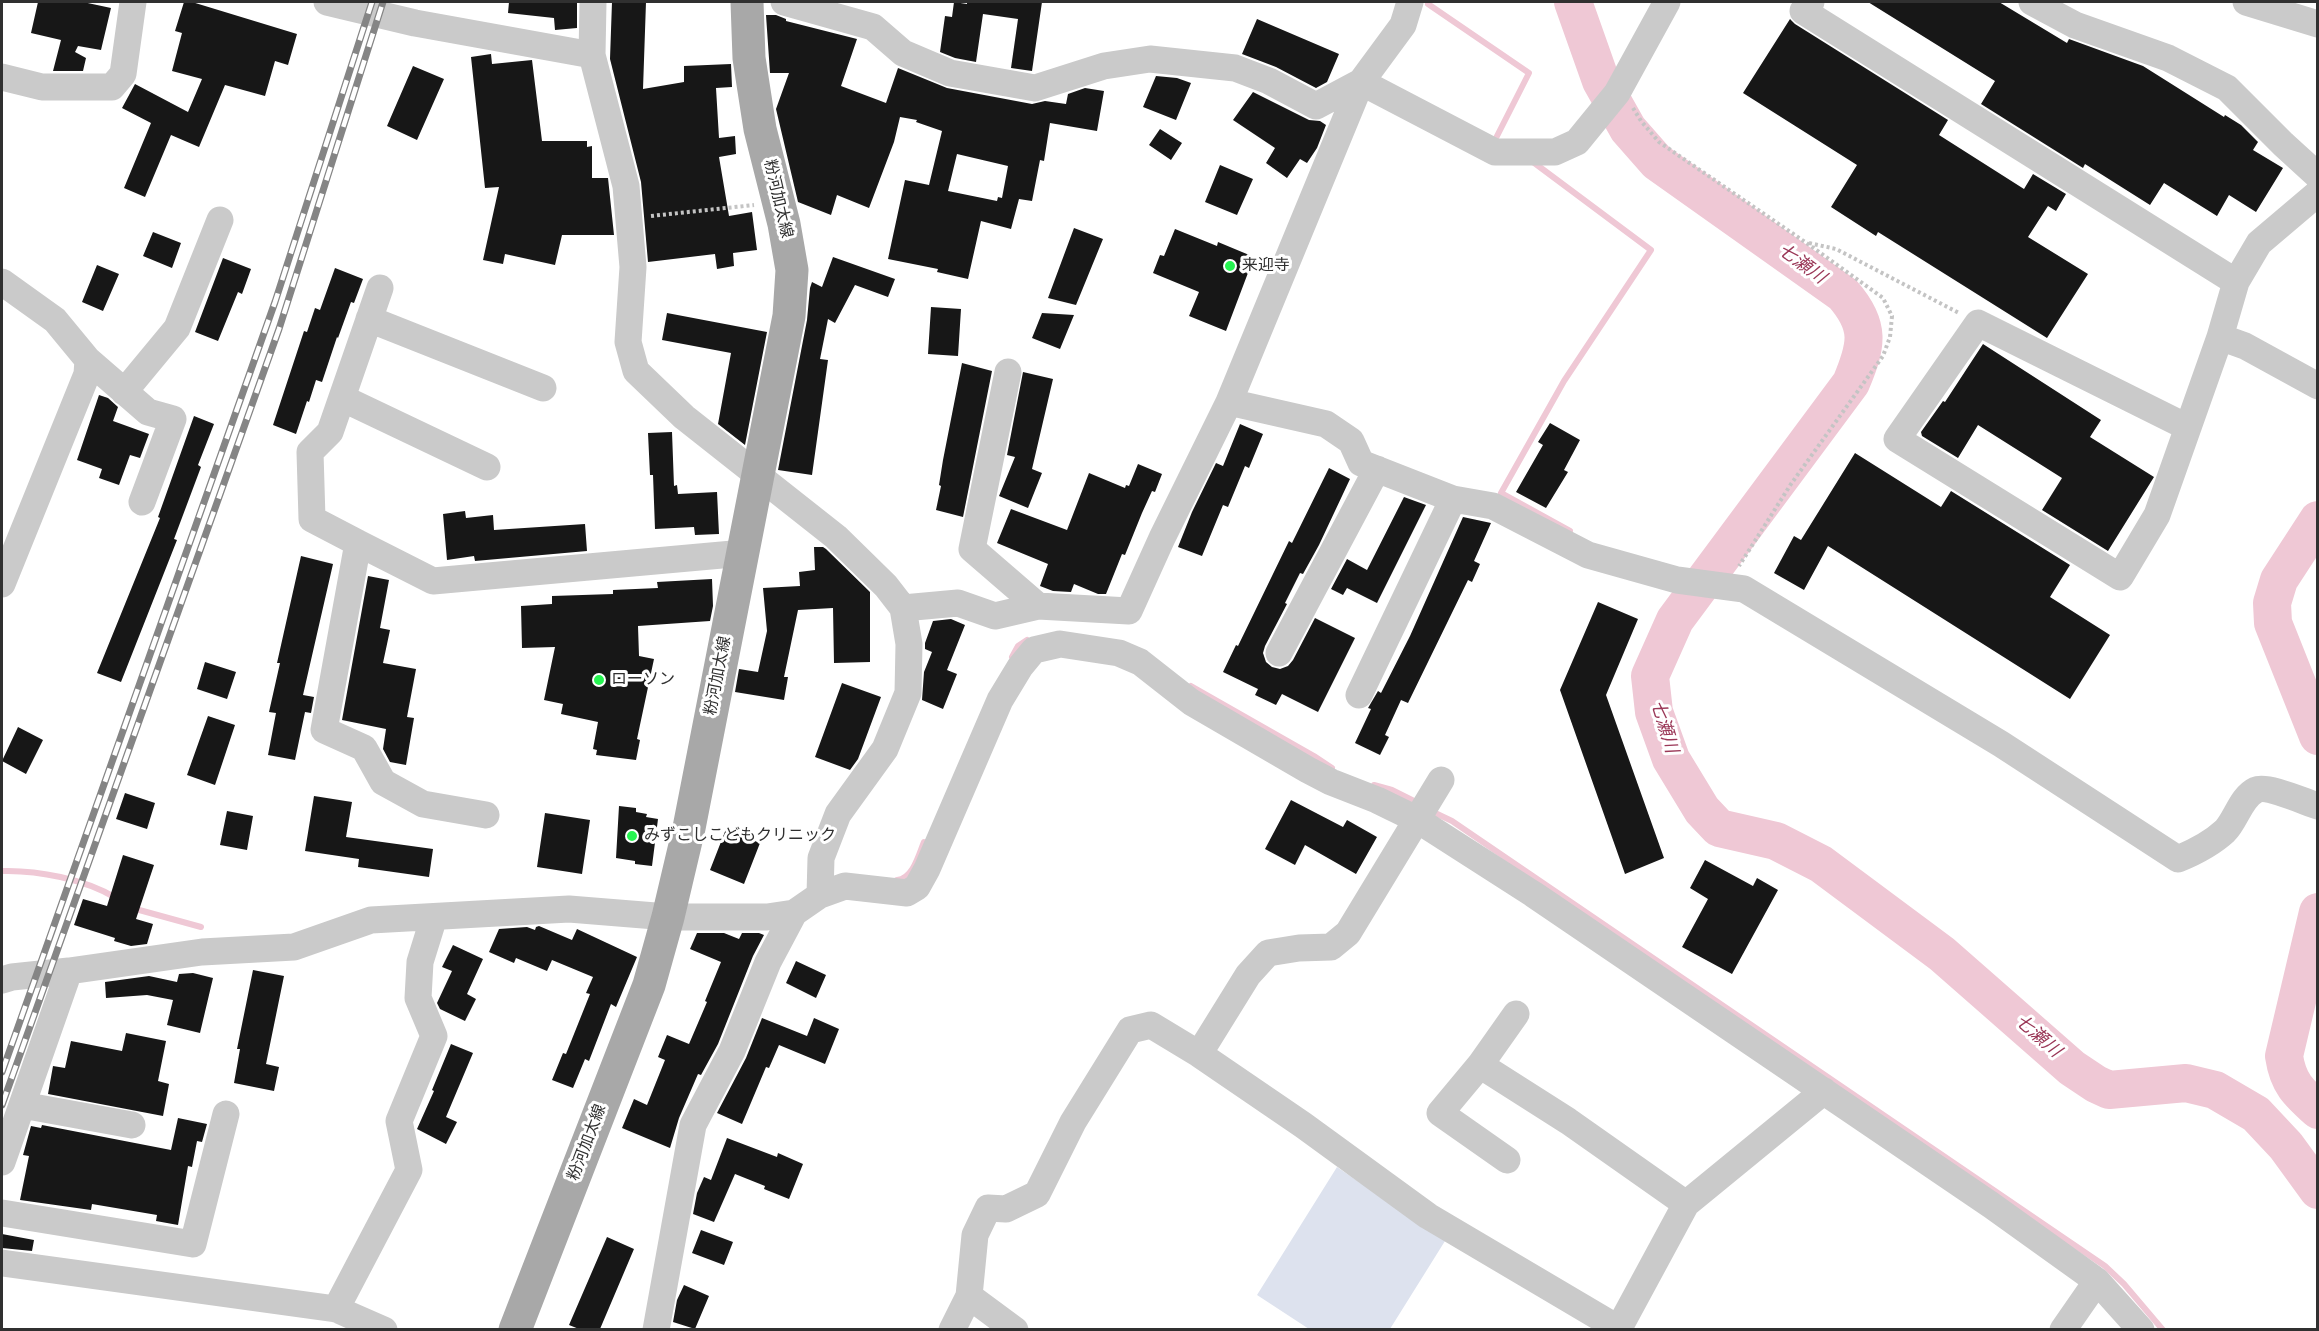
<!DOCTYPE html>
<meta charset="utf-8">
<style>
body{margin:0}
#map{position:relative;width:2319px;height:1331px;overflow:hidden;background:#fff;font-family:"Source Sans 3",sans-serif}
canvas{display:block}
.frame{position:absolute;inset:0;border:3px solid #303030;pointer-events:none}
</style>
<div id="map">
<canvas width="2319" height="1331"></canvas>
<div class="frame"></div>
</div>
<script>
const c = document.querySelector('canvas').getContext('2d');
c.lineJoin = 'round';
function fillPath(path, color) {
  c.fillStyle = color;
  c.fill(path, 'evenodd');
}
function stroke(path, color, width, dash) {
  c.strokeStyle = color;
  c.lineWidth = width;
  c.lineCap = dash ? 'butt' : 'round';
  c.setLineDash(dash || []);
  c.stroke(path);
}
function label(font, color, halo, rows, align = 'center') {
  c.font = font + ' "Source Sans 3","Noto Sans JP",sans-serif';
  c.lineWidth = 6;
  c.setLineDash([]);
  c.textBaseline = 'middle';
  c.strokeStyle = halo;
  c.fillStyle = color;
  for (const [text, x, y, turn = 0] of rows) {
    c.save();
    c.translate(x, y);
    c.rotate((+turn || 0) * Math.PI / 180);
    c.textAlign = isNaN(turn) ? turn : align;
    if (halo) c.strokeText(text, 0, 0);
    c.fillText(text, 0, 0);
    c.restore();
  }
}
const green = new Path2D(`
 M1337,1167L1445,1241L1390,1329H1309L1257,1295Z`);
const stream = new Path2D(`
 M1428,4L1529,73L1495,140L1499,143
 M1533,162L1651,250L1564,381L1501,493L1570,531
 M1012,657L1018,646L1027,640
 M1191,686L1314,756L1332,768
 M1374,785L1392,790L1420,804
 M1431,811L1452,821L2105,1266L2124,1284L2163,1330
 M2,871C37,870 85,879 116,898
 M897,880C913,879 919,854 924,842
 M132,908L201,927`);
const river = new Path2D(`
 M1573,2L1601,81L1628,129L1657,162L1843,294C1871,326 1867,345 1851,383L1675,620L1650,676L1654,712L1671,759L1702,810L1719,828L1776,841L1821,864L1942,954L2072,1068L2096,1084L2109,1090L2186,1083L2215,1090L2256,1114L2286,1146L2318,1190
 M2318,520L2279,580L2272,603L2273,623L2318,736
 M2318,912L2284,1056C2288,1083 2298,1092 2318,1110`);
const building = new Path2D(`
 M38,2H83L111,8L101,50L78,46L75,52L86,58L83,71H53L61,40L31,33Z
 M184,2H192L297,34L288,65L275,61L265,96L225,85L199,147L171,135L145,197L124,188L151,123L122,108L135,84L188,112L202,79L172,71L182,33L175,31Z
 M509,2H577V28L555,30L554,18L508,13Z
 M612,2H646L643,89L684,82V66L731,64L732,87L716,88L719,138L735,136L736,154L719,157L729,216L752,212L757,250L733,253L734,266L717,269L715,254L648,262L641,182L610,59Z
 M954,2L967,4V2H1042L1032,71L1011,68L1018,19L983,14L976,62L955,58L940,52L945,16L952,17Z
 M1868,2H1999L2067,43L2069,39L2143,66L2224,117L2225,115L2241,125L2258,142L2253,150L2283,168L2256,212L2229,195L2217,216L2164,183L2150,205L2085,164L2083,168L1981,104L1995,81Z
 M766,15H776L786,19V21L857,39L841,86L886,103L898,68L947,88L1032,104L1045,101L1066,104L1068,94L1085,88L1104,91L1097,131L1050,123L1044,161L1040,160L1032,201L1019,199L1011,229L981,221L968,279L937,272L938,269L888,259L905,180L929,185L942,131L916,122L917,120L900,117L894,142L869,208L837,195L831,215L798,202L776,109L789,73H770ZM957,154L1008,166L1002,198L998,197L997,201L948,191Z
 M1257,19L1339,54L1327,82L1316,88L1276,67L1242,54Z
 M1790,19L1795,24L1948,120L1939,135L2024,189L2033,174L2066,194L2056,211L2048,206L2028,237L2088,274L2047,338L1878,232L1876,236L1831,207L1857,165L1743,93Z
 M491,54L492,64L532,60L542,141H587V147L592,146V178H608L614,235H562L555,265L505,254L503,264L483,260L499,187L485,188L471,57Z
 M413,66L444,79L417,140L387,126Z
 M1156,76L1177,78L1191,83L1176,120L1143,107Z
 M1253,92L1309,120L1320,121L1326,125L1317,148L1307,163L1300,159L1287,178L1266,163L1275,148L1233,120Z
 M1160,129L1182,143L1171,160L1149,145Z
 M1220,165L1253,179L1237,215L1205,202Z
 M1074,228L1103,239L1076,305L1048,298Z
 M1175,229L1217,246L1218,242L1254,257L1226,331L1189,316L1199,292L1153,273L1160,255L1164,256Z
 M153,232L181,243L172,268L143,256Z
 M833,257L895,279L888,297L855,285L835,323L828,319L820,359L828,360L812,475L778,470L807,320L810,288L812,282L822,287Z
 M223,258L251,269L242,294L238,292L218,341L195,332Z
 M97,265L119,274L103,311L82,302Z
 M335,268L363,279L354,303L351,302L338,338L337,337L322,382L316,380L309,402L307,401L296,434L273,425L304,331L307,332L315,308L320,310Z
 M931,307L961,309L958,356L928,354Z
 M667,313L767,332L745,445L718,424L731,353L662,340Z
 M1042,313L1074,315L1060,349L1032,338Z
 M1983,344L2101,420L2090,437L2154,477L2108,551L2042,510L2062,478L1978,425L1958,458L1922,436L1921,432L1943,401L1945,402Z
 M962,363L992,371L963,517L936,510L941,486L939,485L943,460Z
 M1023,372L1053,379L1032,469L1042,473L1028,508L999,496L1015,457L1007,455Z
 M99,395L108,398L118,407L113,421L149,434L140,458L130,455L119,485L99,478L102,469L77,460Z
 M194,416L214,424L198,465L201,467L174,539L177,540L121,682L97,673L160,518L158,517Z
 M1550,423L1580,440L1564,470L1568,472L1546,508L1516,492L1543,445L1538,442Z
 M1240,424L1263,434L1249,468L1245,466L1228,507L1223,505L1202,556L1178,547L1192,512L1216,463L1223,466Z
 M672,432L674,486L677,485L678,494L717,492L719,534L695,535L694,527L655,529L653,475H650L648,433Z
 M1855,453L1941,507L1951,491L2070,565L2050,597L2110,635L2070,699L1828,546L1804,590L1774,573L1794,536L1801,540Z
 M1138,464L1162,474L1155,492L1152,491L1142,513L1125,555L1122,554L1106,594H1098L1074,584L1071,592L1053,591L1040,586L1048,564L997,543L1011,509L1067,530L1089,473L1125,488L1126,485L1129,486Z
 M1329,468L1350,479L1319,545L1303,574L1300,573L1285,603L1287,604L1265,646L1263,653L1266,662L1272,667L1280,669L1288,666L1293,660L1315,618L1355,638L1318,712L1282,694L1276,705L1255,695L1258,689L1223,672L1236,645L1238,646L1289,541L1292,543Z
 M1404,497L1426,505L1377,603L1347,588L1343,595L1331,589L1347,559L1367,570Z
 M465,511L466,518L493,515L494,530L585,524L587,551L475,561L474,556L447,560L443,514Z
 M1463,517L1491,523L1474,561L1480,564L1472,582L1468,580L1408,703L1401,700L1385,735L1389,737L1380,755L1355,743L1371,709L1368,708L1378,691L1381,693L1410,636Z
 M814,547H823L826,549L870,592V662L834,663L833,608L798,610L784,677H788L784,700L735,692L739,669L758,672L767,631L763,588L800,586L799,572L815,570Z
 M301,556L333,564L303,695L314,697L311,713L305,712L295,760L268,755L276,713L269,712L280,663H277Z
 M368,576L389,580L380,628L390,630L383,663L416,669L407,717L414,718L406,765L390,762L383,749L386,729L342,720Z
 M712,579L713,606L710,621L638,626L639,656L654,659L637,739L640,740L636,760L596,755L597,750L593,749L598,722L561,714L563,704L544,700L555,647L522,648L521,606L552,604V596L613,594V590L658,588L657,582Z
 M1598,602L1638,619L1606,695L1664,858L1625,874L1560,690Z
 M951,619L965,625L947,670L957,674L943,709L922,700L924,672L932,652L925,649V643L933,621Z
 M205,662L236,672L227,699L197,689Z
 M842,683L881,697L858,759L850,770L815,757Z
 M208,716L235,725L215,785L187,775Z
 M18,727L43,740L26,774L2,761Z
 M125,793L155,803L147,829L116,819Z
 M314,796L352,802L346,837L433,849L429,877L358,867L359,859L305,851Z
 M1291,800L1343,827L1347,820L1377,837L1356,874L1305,845L1295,865L1265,849Z
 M619,806L636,808V812L647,814L646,817L658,819L652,866L635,864V861L616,858Z
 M227,811L253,816L247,850L220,845Z
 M545,813L590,820L582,874L537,867Z
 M726,829L760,843L744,884L710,870Z
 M123,855L154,865L136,919L153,924L147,944L131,946L114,941L115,938L74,925L83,899L107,906Z
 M1705,860L1753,886L1757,878L1778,890L1732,974L1682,947L1708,899L1690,888Z
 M539,926L572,940L577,929L637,957L616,1007L611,1004L589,1061L585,1059L573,1088L552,1080L563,1053L566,1054L590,994L586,993L593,977L552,960L547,971L516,958L514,963L489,952L499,929L527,927L535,930L536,927Z
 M697,933H724L739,939L742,933H759L764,935L753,956L718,1044L701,1075L698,1074L679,1118L670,1148L622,1128L634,1099L647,1105L665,1060L658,1057L667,1035L689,1044L707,1002L705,1001L721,962L690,949Z
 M453,945L483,959L467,994L476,999L465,1021L440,1009L437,1003L452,971L442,967Z
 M796,961L826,975L816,998L786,983Z
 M253,970L284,976L266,1064L279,1067L274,1091L234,1083L240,1049H237Z
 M193,973L213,978L200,1033L167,1025L173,1000L147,995L106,998L105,982L149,976L177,982L179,974Z
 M762,1018L807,1036L814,1018L839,1029L825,1064L779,1045L769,1068L766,1067L742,1124L717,1113L746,1058Z
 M126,1033L166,1041L158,1081L169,1084L163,1116L48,1094L53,1066L65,1068L71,1041L122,1051Z
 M451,1044L473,1053L446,1117L457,1122L446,1144L417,1129L434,1091L432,1090Z
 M178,1118L207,1124L202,1142L197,1141L192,1167L188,1166L178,1225L156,1221L157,1215L92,1204L91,1210L20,1200L29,1156L23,1155L31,1126L41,1128L42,1125L171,1150Z
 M727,1138L777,1157L778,1153L803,1164L789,1199L764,1189L765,1186L735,1174L714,1222L693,1214L697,1193L704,1177L711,1180Z
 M701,1230L733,1242L724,1265L692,1253Z
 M2,1234L34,1240L32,1251L2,1248Z
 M607,1237L634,1249L600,1329H579L569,1325Z
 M684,1285L709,1296L695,1329L673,1322L677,1300Z`);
const path = new Path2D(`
 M1633,108L1641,121L1659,142L1805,242L1883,298L1892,316L1890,337L1883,356L1791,484L1739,566
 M651,216L754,205
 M1809,243L1836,249L1959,313`);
const minor = new Path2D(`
 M327,2L415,23L592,55
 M593,2L592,55L626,186L633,267L628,342L636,371L684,417L836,537L886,586L903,608L909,644L908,693L885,749L838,814L821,858L820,895
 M784,2L873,27L903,53L950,73L1035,88L1104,66L1150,59L1235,68L1269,81L1316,106L1361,82
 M1811,2L1803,11L2236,282
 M2032,2L2075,25L2168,58L2227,88L2283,144L2318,176
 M2246,2L2318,24
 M2,77L42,87H112L123,74L133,2
 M1361,82L1495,152H1555L1577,142L1617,93L1667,2
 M2,282L55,320L88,360L87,374L2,584
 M369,319L543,388
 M2220,337L2245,346L2318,386
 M88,360L148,412L173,419L142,502
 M1008,372L972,549L1038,606
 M124,392L177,328L220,220
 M342,398L487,467
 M1229,402L1326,424L1351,441L1361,463L1453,499L1493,506L1588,555L1677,580L1744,589L2001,744L2178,859C2195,852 2211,844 2225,831C2236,820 2241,797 2256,790C2267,785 2305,802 2318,806
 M2187,427L1978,323L1897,439L2120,577L2157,515L2220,337L2236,282L2259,243L2318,193
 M358,543L312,519L310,452L330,432L380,288
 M903,608L958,603L995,616L1038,606L1129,611L1162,538L1229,402L1361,82L1403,25L1410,2
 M1279,653L1377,469
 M1359,695L1453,499
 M486,815L423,804L383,782L364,748L324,730L358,543L433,581L744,553
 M2,980L12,977L69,971L202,952L294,947L371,920L569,909L668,917H767L794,913L820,895L845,886L907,893L917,887L927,869L1000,700L1020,667L1034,650L1060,644L1119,653L1140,662L1191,702L1308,770L1331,782L1377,800L1416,819L1533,894L1991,1205L2097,1281L2141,1330
 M1199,1054L1248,975L1268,953L1299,948L1331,947L1348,933L1441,780
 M1480,1065L1568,1121L1686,1204
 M22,1105L132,1125
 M1507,1160L1440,1113L1480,1065L1516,1014
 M2,1162L69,971
 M2,1213L193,1244L226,1114
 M2,1263L336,1309L384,1330
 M969,1296L1015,1330
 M336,1309L409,1170L399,1121L434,1036L418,998L420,962L434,917
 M1619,1328L1686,1204L1824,1091
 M656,1330L693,1125L732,1051L768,962L794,913
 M952,1330L969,1296L975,1235L988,1208L1006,1209L1037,1194L1073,1122L1130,1030L1151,1025L1199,1054L1303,1125L1428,1216L1621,1330
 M2063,1330L2097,1281`);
const major = new Path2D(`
 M515,1330L649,985L668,917L689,828L789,316L792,270L784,224L760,129L749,58L747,2`);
const rail = new Path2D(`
 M2,1072L275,302L372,2
 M2,1105L279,329L383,2`);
const markers = [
 [1230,266,6,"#26f451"],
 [599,680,6,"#26f451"],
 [632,836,6,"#26f451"]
];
const streetNames = [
 ["粉河加太線",777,199,77],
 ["粉河加太線",719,676,-79],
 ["粉河加太線",588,1143,-69]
];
const poiNames = [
 ["来迎寺",1242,266],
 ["ローソン",611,680],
 ["みずこしこどもクリニック",644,836]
];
const waterNames = [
 ["七瀬川",1801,265,36],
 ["七瀬川",1663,727,73],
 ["七瀬川",2037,1037,41]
];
fillPath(green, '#dde2ee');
stroke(stream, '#efc8d5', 6);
stroke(river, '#efc8d5', 38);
fillPath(building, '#171717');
stroke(path, '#c4c4c4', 4, [3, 3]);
stroke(minor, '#cacaca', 27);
stroke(major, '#a8a8a8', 33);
stroke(rail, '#858585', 7);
stroke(rail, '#fff', 4.5, [14]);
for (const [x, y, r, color] of markers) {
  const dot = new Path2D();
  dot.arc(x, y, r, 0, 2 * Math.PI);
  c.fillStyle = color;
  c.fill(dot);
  stroke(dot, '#fff', 2);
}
label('16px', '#303030', '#fff', streetNames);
label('16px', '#303030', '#fff', poiNames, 'left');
label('italic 18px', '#9a3757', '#fff', waterNames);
</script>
